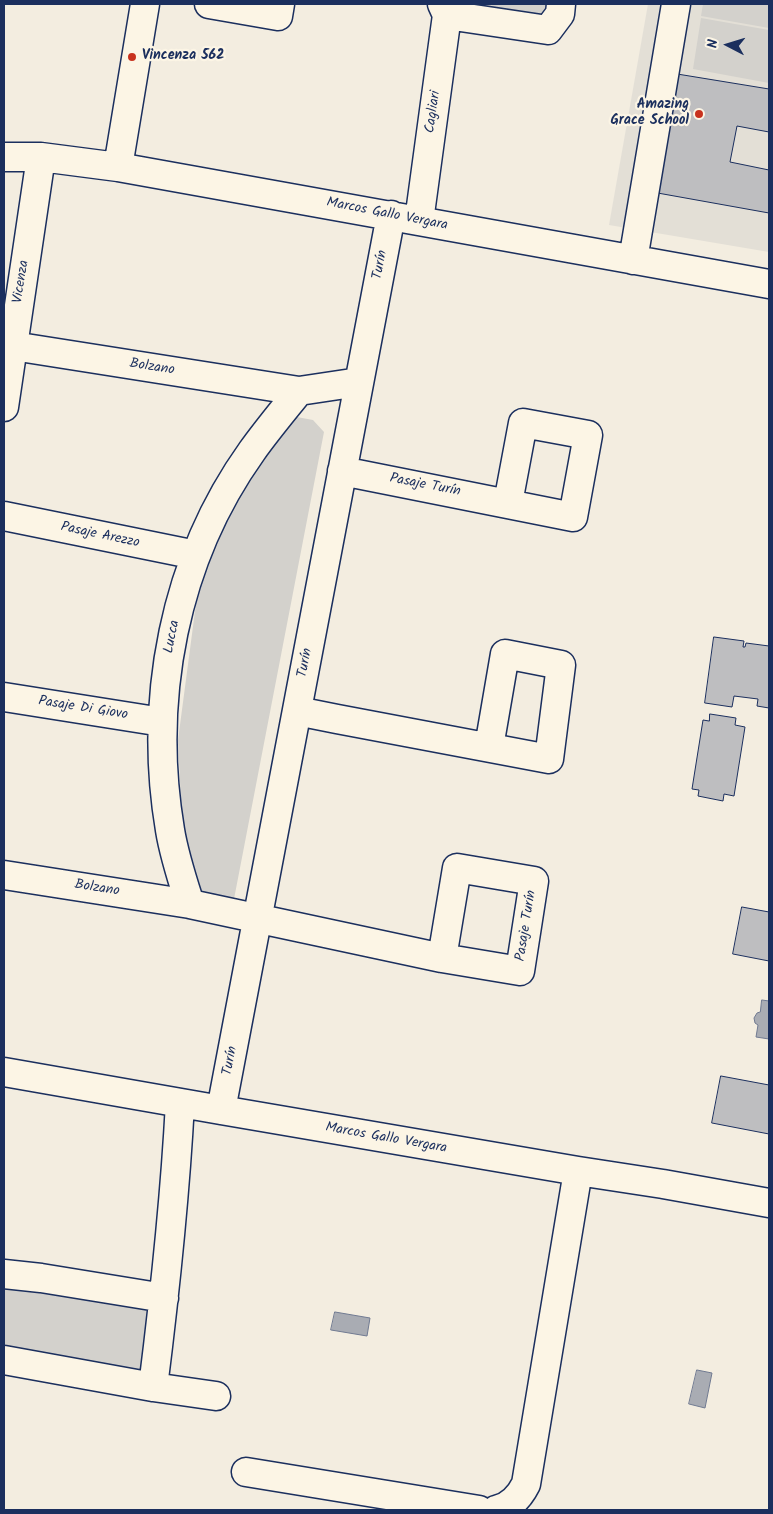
<!DOCTYPE html>
<meta charset="utf-8">
<style>
body{margin:0}
#map{position:relative;width:773px;height:1514px;overflow:hidden;background:#f3ede0;font-family:Kalam,sans-serif}
canvas{display:block}
.frame{position:absolute;inset:0;border:5px solid #1b2f5e;pointer-events:none}
.north{position:absolute;left:703px;top:20px;width:50px;height:50px;-webkit-text-stroke:4px #fcf5e5;paint-order:stroke;rotate:275deg;font-size:14px;font-weight:700;line-height:20px;text-align:center;color:#1b2f5e}
.north::after{content:'';display:block;margin:auto;width:18px;height:22px;background:#1b2f5e;clip-path:polygon(50% 0,100% 100%,50% 72%,0 100%)}
</style>
<div id="map">
<canvas width="773" height="1514"></canvas>
<div class="frame"></div>
<div class="north">N</div>
</div>
<script>
const c = document.querySelector('canvas').getContext('2d');
c.lineJoin = 'round';
function fillPath(path, color) {
  c.fillStyle = color;
  c.fill(path, 'evenodd');
}
function stroke(path, color, width, dash) {
  c.strokeStyle = color;
  c.lineWidth = width;
  c.lineCap = dash ? 'butt' : 'round';
  c.setLineDash(dash || []);
  c.stroke(path);
}
function label(font, color, halo, rows, align = 'center') {
  c.font = font + ' Kalam,sans-serif';
  c.lineWidth = 4.5;
  c.setLineDash([]);
  c.textBaseline = 'middle';
  c.strokeStyle = halo;
  c.fillStyle = color;
  for (const [text, x, y, turn = 0] of rows) {
    c.save();
    c.translate(x, y);
    c.rotate((+turn || 0) * Math.PI / 180);
    c.textAlign = isNaN(turn) ? turn : align;
    if (halo) c.strokeText(text, 0, 0);
    c.fillText(text, 0, 0);
    c.restore();
  }
}
const built = new Path2D(`
 M648,4H769V252L609,225Z`);
const green = new Path2D(`
 M442,4H561L548,30Z
 M703,4H769V28L701,16Z
 M701,18L769,30V83L693,69Z
 M286,415L313,420L324,432L234,899L202,895L183,844L178,740L199,581L245,471Z
 M4,1285L145,1307L151,1316L142,1369L134,1374L4,1349Z`);
const water = new Path2D(`
 M762,1000L769,1001V1039L756,1037L758,1025L755,1023L754,1018L757,1013L760,1012Z
 M335,1312L370,1318L367,1336L331,1330Z
 M697,1370L712,1373L705,1408L689,1404Z`);
const building = new Path2D(`
 M671,73L769,89V132L737,126L730,162L769,170V213L652,192Z
 M714,637L744,641L743,647H745L746,643L769,646V708L757,706L758,699L734,696L732,707L705,703Z
 M710,714L736,718L735,725L745,727L734,796L724,794L723,801L698,796L699,790L692,789L703,720L709,721Z
 M742,907L769,912V961L733,954Z
 M721,1076L769,1085V1134L712,1123Z`);
const minor = new Path2D(`
 M209,4L278,16L280,4
 M447,15L548,30L560,14L561,4
 M4,157H41L118,167L769,284
 M118,167L145,4
 M419,221L447,15L442,4
 M633,260L676,4
 M4,348L13,346L299,391
 M359,382L299,391C283,411 267,430 252,451C174,560 148,699 170,830C174,855 182,879 190,904L442,958L520,971L534,881L457,868L442,958
 M4,407L41,157
 M342,471L573,517L588,435L523,423L508,503
 M4,516L196,555
 M4,697L162,722
 M297,711L337,719L549,759L561,665L505,654L489,747
 M4,875L190,904
 M4,1072L221,1110L578,1171L663,1184L769,1203
 M221,1110L391,215
 M4,1274L41,1278L164,1298
 M4,1360L153,1387L216,1396
 M153,1387C165,1292 175,1198 180,1103
 M246,1472L479,1510
 M496,1510C510,1507 519,1498 526,1484L578,1171`);
const markers = [
 [132,57,5,"#c8321e"],
 [699,114,5,"#c8321e"]
];
const poiNames = [
 ["Vincenza 562",142,57],
 ["Amazing",689,106,"right"],
 ["Grace School",689,122,"right"]
];
const streetNames = [
 ["Cagliari",434,112,-82],
 ["Marcos Gallo Vergara",387,215,11],
 ["Turín",381,265,-79],
 ["Vicenza",22,282,-81],
 ["Bolzano",152,368,9],
 ["Pasaje Turín",425,486,11],
 ["Pasaje Arezzo",100,536,12],
 ["Lucca",173,637,-79],
 ["Turín",306,663,-79],
 ["Pasaje Di Giovo",83,709,9],
 ["Bolzano",97,889,9],
 ["Pasaje Turín",527,926,-81],
 ["Turín",231,1061,-79],
 ["Marcos Gallo Vergara",386,1139,10]
];
fillPath(built, '#e3dfd6');
fillPath(green, '#d3d1cc');
fillPath(water, '#a9acb3');
stroke(water, '#707a91', 1);
fillPath(building, '#bebec0');
stroke(building, '#1b2f5e', 1);
stroke(minor, '#1b2f5e', 31);
stroke(minor, '#fcf5e5', 28);
for (const [x, y, r, color] of markers) {
  const dot = new Path2D();
  dot.arc(x, y, r, 0, 2 * Math.PI);
  c.fillStyle = color;
  c.fill(dot);
  stroke(dot, '#fcf5e5', 2);
}
label('bold 14px', '#1b2f5e', '#fcf5e5', poiNames, 'left');
label('14px', '#1b2f5e', '#fcf5e5', streetNames);
</script>
